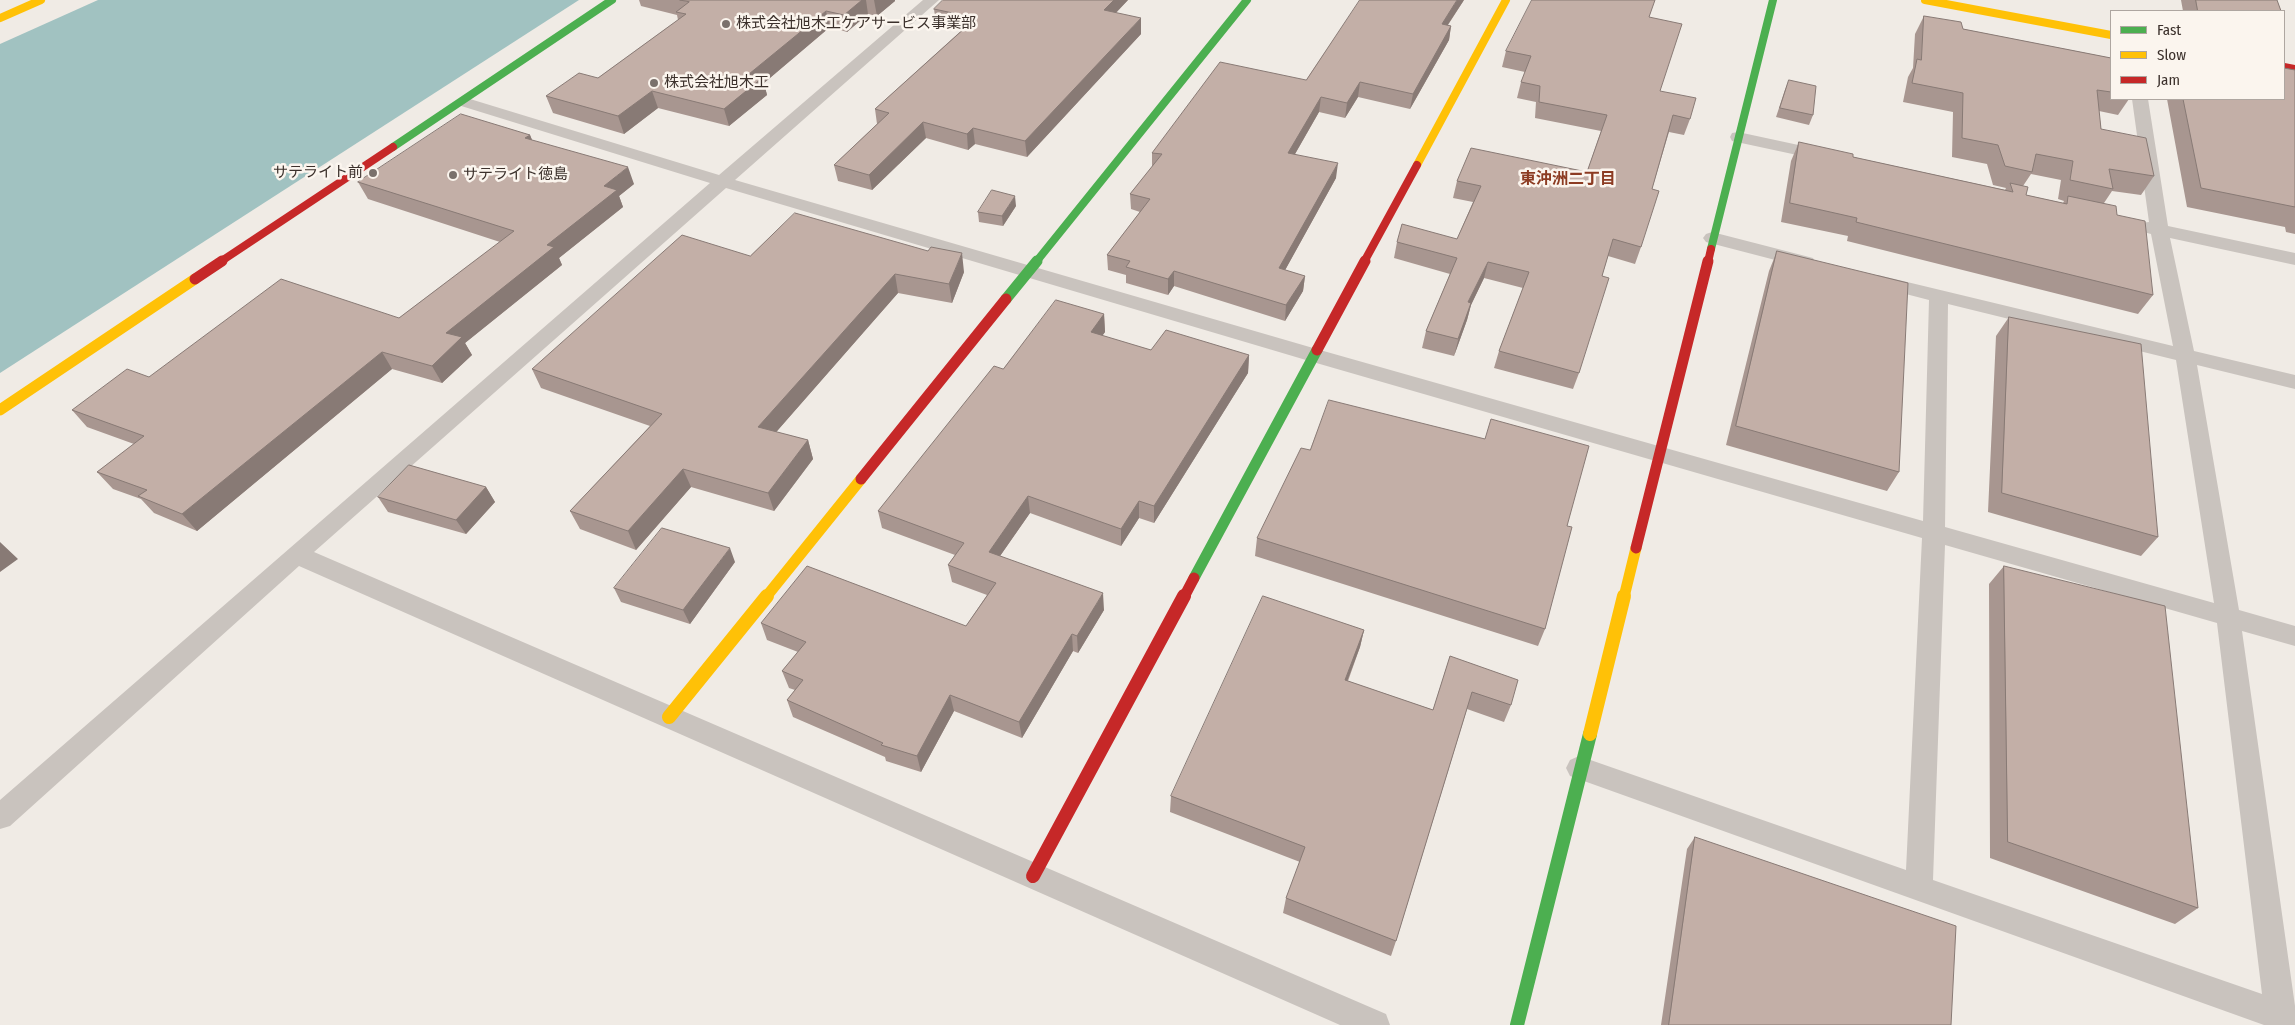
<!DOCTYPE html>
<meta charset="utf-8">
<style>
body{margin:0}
#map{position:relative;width:2295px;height:1025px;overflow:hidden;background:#f0ebe5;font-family:"Fira Sans Condensed",sans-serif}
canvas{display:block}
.legend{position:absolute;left:2110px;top:10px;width:175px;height:90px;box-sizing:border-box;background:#fbf5ee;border:1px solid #aea6a0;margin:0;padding:6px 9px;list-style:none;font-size:15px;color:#3b302b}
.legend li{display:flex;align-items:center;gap:10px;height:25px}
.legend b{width:25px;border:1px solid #aea6a0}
</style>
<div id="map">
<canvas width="2295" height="1025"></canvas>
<ul class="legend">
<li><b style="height:6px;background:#4caf50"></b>Fast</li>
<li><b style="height:6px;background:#ffc107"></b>Slow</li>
<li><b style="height:6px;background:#c62828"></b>Jam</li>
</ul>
</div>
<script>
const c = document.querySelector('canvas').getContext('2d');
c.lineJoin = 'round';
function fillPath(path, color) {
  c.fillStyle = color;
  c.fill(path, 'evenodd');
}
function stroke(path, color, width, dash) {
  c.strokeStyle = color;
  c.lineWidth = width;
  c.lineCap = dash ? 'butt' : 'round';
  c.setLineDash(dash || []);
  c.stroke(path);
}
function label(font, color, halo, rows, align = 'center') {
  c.font = font + ' "Fira Sans Condensed","Noto Sans JP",sans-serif';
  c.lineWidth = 5;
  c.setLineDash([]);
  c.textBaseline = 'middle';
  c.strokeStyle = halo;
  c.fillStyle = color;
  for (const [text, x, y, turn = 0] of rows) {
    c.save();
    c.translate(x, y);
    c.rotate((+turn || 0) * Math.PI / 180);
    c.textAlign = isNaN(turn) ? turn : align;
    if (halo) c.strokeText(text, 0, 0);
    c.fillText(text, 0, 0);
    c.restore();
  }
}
const water = new Path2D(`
 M98,0H579L0,373V44Z`);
const street = new Path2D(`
 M923,0H939L735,180L1320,350L1923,521L1929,300L1871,285L1869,281L1871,277L1878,275L2173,346L2151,234L2140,231L2137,227L2140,223L2149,222L2132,99H2148L2168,226L2295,253V265L2170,238L2194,351L2295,375V389L2197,365L2239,610L2295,626V646L2242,631L2295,1006V1025H2264L1570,776L1566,768L1570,760L1579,756L1906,870L1922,538L1306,360L726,188L314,552L1386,1014L1390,1025H1340L299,566L10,826L0,829V800L710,183L458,105L456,102L458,99H470L719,175ZM1948,304L2176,360L2214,603L1945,527ZM1945,545L2217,623L2262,994L1933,880Z
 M1738,132L1831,152L1833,156L1831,160L1825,161L1732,141L1730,137L1732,133Z
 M1712,232L1813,258L1815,262L1813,266L1806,268L1706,242L1703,238L1706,234Z`);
const fastFar2 = new Path2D(`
 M393,147L612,0
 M1711,249L1773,0
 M1036,262L1247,0`);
const fastFar1 = new Path2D(`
 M1006,299L1037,261
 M1194,578L1317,350`);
const fast = new Path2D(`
 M1517,1025L1590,734`);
const slowFar2 = new Path2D(`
 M1925,0L2111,35
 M0,18L41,0
 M1417,165L1506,0`);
const slowFar1 = new Path2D(`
 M0,410L195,279
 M766,597L861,479
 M1624,597L1636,548`);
const slow = new Path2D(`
 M669,717L767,596
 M1590,734L1624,596`);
const jamFar2 = new Path2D(`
 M2284,67L2295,69
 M220,262L393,147
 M1364,262L1417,165
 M1708,262L1711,249`);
const jamFar1 = new Path2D(`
 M195,279L222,261
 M1317,350L1365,261
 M861,479L1006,299
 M1636,548L1708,261
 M1184,597L1194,578`);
const jam = new Path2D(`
 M1033,876L1184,596`);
const wall = new Path2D(`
 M639,0H895V1L877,16L868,14L847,32L830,27L764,83L767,95L729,126L658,108L624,134L553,113L546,96L598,78L678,20L677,15L641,6Z
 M1128,0L1116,13L1141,34L1027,157L975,144L968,150L926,138L872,190L838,181L834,165L877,124L875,109L962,30L936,24L934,9Z
 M1464,0L1448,25L1451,26L1449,40L1410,109L1358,97L1345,118L1319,112L1295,154L1336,178L1285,270L1305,276L1303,291L1285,321L1174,286L1168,295L1126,283V275L1108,270L1107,255L1140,212L1131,209L1130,194L1152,167V153L1306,80Z
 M2181,0H2277L2281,11H2183Z
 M1924,16L1963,29L2111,58V99H2129L2118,115L2099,111L2101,129L2154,176L2141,195L2112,191L2104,203L2117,215L2153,295L2138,314L1847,241L1848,236L1781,222L1791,161L1799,142L1853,157L2005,190L2006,188L1993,185L1987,164L1952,157L1953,112L1903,102L1908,77L1913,68L1915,34ZM2031,174L2061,180L2058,199L2064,201L2063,203L2026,195L2023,186Z
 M1650,17L1660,91L1690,119L1684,135L1669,132L1652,189L1641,247L1635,264L1608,256L1602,276L1579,373L1573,389L1494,368L1499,351L1523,288L1484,278L1471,305L1467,320L1454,356L1422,348L1426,331L1450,274L1394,258L1397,242L1457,239L1473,202L1453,198L1457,181L1587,172L1601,131L1535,118L1536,102L1517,98L1521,82L1525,72L1502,67L1506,51Z
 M2295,70V234L2286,232L2285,227L2187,207L2167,99H2284Z
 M1789,80L1813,115L1809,125L1776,117L1785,90Z
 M530,135L532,140L634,184L619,196L623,207L559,258L562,265L465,343L472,355L442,383L392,369L197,531L154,513L141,499L113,489L97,472L134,444L87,427L72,410L149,377L399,318L500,242L368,199L358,182Z
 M1016,206L1003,226L979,222L978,212Z
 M1777,251L1899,472L1887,491L1726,445L1769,271Z
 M750,256L964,272L952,303L898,293L776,432L808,440L813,459L774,511L691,487L636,550L580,529L570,511L650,426L541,388L532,369Z
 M1104,314L1105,332L1102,336L1151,350L1249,355L1248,373L1154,523L1139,518L1121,546L1030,513L1000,556L1104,610L1078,653L1073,651L1022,738L954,711L921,772L886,761L885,757L793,717L787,700L795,690L789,688L782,671L798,652L767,640L761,623L966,626L987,595L952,582L948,565L955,555L882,528L878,511L1003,369Z
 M2009,317L2158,537L2141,556L1988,512L1996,336Z
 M486,487L495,502L466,534L388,512L378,497Z
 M1567,526L1545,629L1538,646L1255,556L1257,538Z
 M735,562L690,624L621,602L614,588Z
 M2004,566L2198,908L2175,924L1990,858L1989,584Z
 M1364,630L1360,647L1348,681L1433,710L1450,656L1511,705L1504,722L1467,709L1396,941L1391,956L1283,913L1286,898L1300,862L1170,812L1171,796Z
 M1695,837L1951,1025H1661L1687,849Z`);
const shadedWall = new Path2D(`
 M862,0H866L868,14L847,32L844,15Z
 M874,0H895V1L877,16Z
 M1114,0H1128L1104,25V10Z
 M1457,0H1464L1439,38L1442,24Z
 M826,11L830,27L764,83L767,95L729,126L724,109L749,74Z
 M1141,18V34L1027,157L1025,141Z
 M1451,26L1449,40L1410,109L1413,94Z
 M1360,82L1358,97L1345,118L1347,103Z
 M652,91L658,108L624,134L618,116Z
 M1321,97L1319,112L1287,168L1288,153Z
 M923,122L926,138L872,190L869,175Z
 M973,128L975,144L968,150L967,134Z
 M530,135L537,152L525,138Z
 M1338,163L1336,178L1278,283L1279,268Z
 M628,167L634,184L619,196L623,207L559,258L562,265L465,343L472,355L442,383L432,366L446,333L547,245L604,186Z
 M1015,196L1016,206L1003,226L1002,216Z
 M962,253L964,272L952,303L949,284Z
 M1488,262L1484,278L1471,305L1467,320L1454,356L1468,302Z
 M1174,271V286L1168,295V279Z
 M895,274L898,293L764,446L758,427Z
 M1305,276L1303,291L1285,321L1286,305Z
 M1104,314L1105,332L1092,350L1091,332Z
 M382,352L392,369L197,531L182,514Z
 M1249,355L1248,373L1154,523V506Z
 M808,440L813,459L774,511L768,493Z
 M683,469L691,487L636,550L628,531Z
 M486,487L495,502L466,534L456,520Z
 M1028,496L1030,513L991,569L989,552Z
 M1139,501V518L1121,546V529Z
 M0,542L18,559L0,572Z
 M730,548L735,562L690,624L683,610Z
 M1103,593L1104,610L1078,653L1077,636Z
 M1364,630L1360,647L1341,697L1345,680Z
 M1072,634L1073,651L1022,738L1019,722Z
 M950,695L954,711L921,772L917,756Z`);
const building = new Path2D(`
 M680,0H862L844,15L826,11L749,74L762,78L724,109L652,91L618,116L546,96L579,73L598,78L686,14L676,12L689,2Z
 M943,0H1114L1104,10L1141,18L1025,141L973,128L967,134L923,122L869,175L834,165L889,113L875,109L976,18L934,9Z
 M1360,0H1457L1442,24L1451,26L1413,94L1360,82L1347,103L1321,97L1288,153L1338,163L1279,268L1305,276L1286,305L1174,271L1168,279L1126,267L1130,261L1107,255L1150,199L1130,194L1162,154L1152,153L1220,62L1306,80Z
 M1532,0H1655L1649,17L1682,24L1660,91L1696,98L1690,119L1673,115L1652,189L1659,191L1641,247L1613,239L1602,276L1609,278L1579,373L1499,351L1529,272L1488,262L1468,302L1471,303L1458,339L1426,331L1457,258L1397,242L1402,224L1457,239L1481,186L1457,181L1471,148L1587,172L1607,115L1539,102L1540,86L1521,82L1531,56L1506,51Z
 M2196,0H2277L2281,11H2198Z
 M1924,16L1961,22L1963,29L2111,58V92L2097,90L2101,129L2146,138L2154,176L2109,169L2113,189L2070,180L2073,161L2036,154L2032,172L2005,166L1998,145L1962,138L1963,93L1912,83L1917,59L1921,60Z
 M2284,68L2295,70V207L2201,188L2183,99H2284Z
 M1789,80L1816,86L1813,115L1780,108Z
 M461,114L530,135L525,138L628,167L604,186L617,190L547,245L554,247L446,333L462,337L432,366L382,352L182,514L138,496L147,490L97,472L144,436L72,410L127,369L149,377L281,279L399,318L514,231L358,182Z
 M1799,142L1853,154V157L2013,192L2010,183L2028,187L2026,195L2067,204L2068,196L2116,206L2117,215L2145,221L2153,295L1856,222L1857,218L1790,203Z
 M992,190L1015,196L1002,216L978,212Z
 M795,213L928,251L931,247L962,253L949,284L895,274L758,427L808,440L768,493L683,469L628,531L570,511L662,414L532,369L682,235L750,256Z
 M1777,251L1908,283L1899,472L1736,426Z
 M1056,300L1104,314L1091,332L1151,350L1166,330L1249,355L1154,506L1139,501L1121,529L1028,496L989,552L1103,593L1077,636L1072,634L1019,722L950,695L917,756L881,745L883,743L787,700L803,680L782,671L806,642L761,623L807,566L966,626L996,583L948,565L964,543L878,511L994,366L1003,369Z
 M2009,317L2141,344L2158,537L2002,493Z
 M1329,400L1485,439L1491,419L1589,446L1567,526L1572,527L1545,629L1257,538L1301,448L1310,450Z
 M409,465L486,487L456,520L378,497Z
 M662,528L730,548L683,610L614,588Z
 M2004,566L2165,606L2198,908L2008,842Z
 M1263,596L1364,630L1345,680L1433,710L1450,656L1518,680L1511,705L1472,692L1396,941L1286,898L1305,847L1171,796Z
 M1695,837L1956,926L1951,1025H1669Z`);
const markers = [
 [726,24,5,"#7a716c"],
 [654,83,5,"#7a716c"],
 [373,173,5,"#7a716c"],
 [453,175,5,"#7a716c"]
];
const farPoinames = [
 ["株式会社旭木工ケアサービス事業部",736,24],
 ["株式会社旭木工",664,83],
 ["サテライト前",363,173,"right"],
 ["サテライト徳島",463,175]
];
const farNeighbourhoodnames = [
 ["東沖洲二丁目",1568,180]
];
fillPath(water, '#a1c2c1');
fillPath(street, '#c9c3be');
stroke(fastFar2, '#4caf50', 8);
stroke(fastFar1, '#4caf50', 11);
stroke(fast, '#4caf50', 14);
stroke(slowFar2, '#ffc107', 8);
stroke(slowFar1, '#ffc107', 11);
stroke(slow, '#ffc107', 14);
stroke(jamFar2, '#c62828', 8);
stroke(jamFar1, '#c62828', 11);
stroke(jam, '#c62828', 14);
fillPath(wall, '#a89690');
fillPath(shadedWall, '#887a75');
fillPath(building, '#c3afa7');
stroke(building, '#887a75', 1);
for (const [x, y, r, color] of markers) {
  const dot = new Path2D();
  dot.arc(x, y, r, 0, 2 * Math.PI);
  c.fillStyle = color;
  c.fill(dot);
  stroke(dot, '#fbf5ee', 2);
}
label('15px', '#3b302b', '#fbf5ee', farPoinames, 'left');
label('bold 16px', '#8c3b22', '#fbf5ee', farNeighbourhoodnames);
</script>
